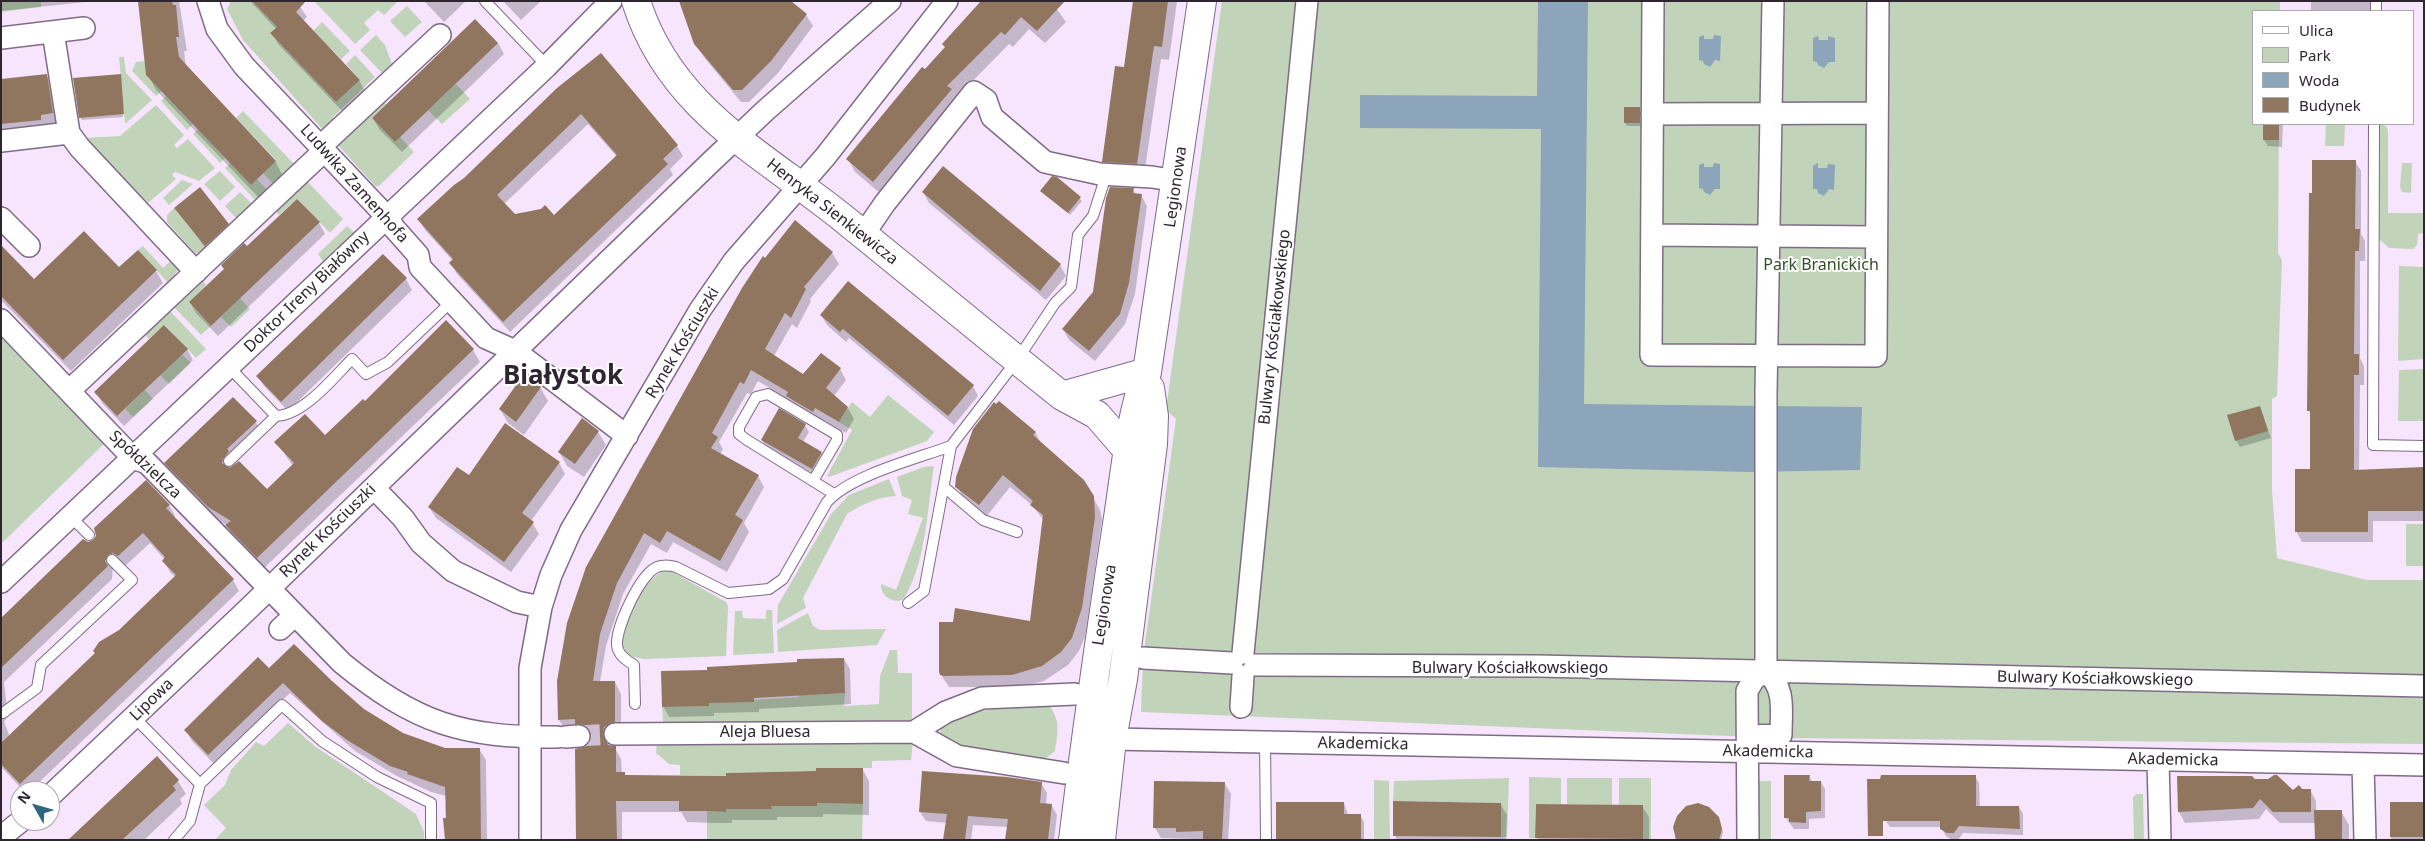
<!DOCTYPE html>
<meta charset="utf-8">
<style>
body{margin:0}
#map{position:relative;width:2425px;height:841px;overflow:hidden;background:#f7e5fd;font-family:"Noto Sans",sans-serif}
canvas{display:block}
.frame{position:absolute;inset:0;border:2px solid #2e2531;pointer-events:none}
.legend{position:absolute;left:2252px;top:10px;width:162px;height:115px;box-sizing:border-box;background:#fff;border:1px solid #aba8ad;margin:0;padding:6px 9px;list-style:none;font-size:15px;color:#2e2531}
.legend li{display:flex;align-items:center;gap:10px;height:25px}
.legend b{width:25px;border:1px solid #aba8ad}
.north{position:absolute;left:10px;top:781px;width:50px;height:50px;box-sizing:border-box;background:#fff;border:1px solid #aba8ad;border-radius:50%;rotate:308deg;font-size:14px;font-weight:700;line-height:20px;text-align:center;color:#2e2531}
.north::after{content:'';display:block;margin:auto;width:18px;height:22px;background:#2e6780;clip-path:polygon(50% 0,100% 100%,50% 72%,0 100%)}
</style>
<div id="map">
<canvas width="2425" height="841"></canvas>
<div class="frame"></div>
<ul class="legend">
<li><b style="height:6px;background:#fff"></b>Ulica</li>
<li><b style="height:14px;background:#c1d4ba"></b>Park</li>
<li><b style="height:14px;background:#8da5bb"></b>Woda</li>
<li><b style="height:14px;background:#90755f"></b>Budynek</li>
</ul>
<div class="north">N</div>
</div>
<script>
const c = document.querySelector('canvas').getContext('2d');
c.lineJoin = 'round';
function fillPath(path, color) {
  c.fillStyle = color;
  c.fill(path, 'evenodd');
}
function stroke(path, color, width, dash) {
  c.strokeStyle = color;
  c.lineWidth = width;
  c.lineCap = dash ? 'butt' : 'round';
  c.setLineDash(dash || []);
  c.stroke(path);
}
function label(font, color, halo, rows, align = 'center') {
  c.font = font + ' "Noto Sans",sans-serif';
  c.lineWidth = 4;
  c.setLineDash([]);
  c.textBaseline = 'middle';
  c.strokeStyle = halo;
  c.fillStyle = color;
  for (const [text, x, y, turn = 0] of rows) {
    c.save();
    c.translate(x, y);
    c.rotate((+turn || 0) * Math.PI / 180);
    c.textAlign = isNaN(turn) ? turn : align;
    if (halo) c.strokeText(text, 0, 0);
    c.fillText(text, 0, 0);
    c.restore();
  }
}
const green = new Path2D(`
 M1,1H41V7L1,12Z
 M231,1H252L277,27L270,33L336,102L360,80L346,64L355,55L375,77L333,117L335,124L324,131L243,40L227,9Z
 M314,1H398L384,15L378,10L364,23L370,30L355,44Z
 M1222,1H2280V11H2254V124H2279L2278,253L2282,260L2277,396L2272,399V491L2277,558L2367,580H2424V744L1779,738L1141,712L1143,658L1176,419L1166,410Z
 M407,6L422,22L405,37L390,21Z
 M322,22L350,51L341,59L313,31Z
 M376,35L385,45L392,64L382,73L360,50Z
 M119,57H124L126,73L152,100L125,124Z
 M145,61L162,91L156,96L132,71L136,62Z
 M456,84L470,99L442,124L428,110Z
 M166,96L193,124L187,130L161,101Z
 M380,98L386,104L372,118L395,142L400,137L414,152L379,186H375L337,144Z
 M156,105L184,135L174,145L177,148L188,139L215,168L199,181L175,172L172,175L176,179L148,203L85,138L120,136Z
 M243,111L295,165L274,185L263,173L276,160L236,118Z
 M2326,124H2345L2344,146H2325Z
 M2379,124L2386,126L2388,131V213H2424V233L2418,234L2417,245L2413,249L2389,248L2378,238Z
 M198,129L225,158L220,163L193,134Z
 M230,163L251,185L257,179L268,191L256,201L225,168Z
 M2402,163H2412L2411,193L2402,192L2400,187Z
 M220,171L235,187L220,201L204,184Z
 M182,180L193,184L169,205L163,198Z
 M307,181L343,219L330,233L297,199L279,215L276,211Z
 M240,192L253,205L237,219L225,206Z
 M174,208L208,250L204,253H195L167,222V215Z
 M347,226L355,233L324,263L318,254Z
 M143,246L163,268L176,256L178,270L168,283L138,250Z
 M2399,266L2424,267V359L2398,361Z
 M202,280L206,285L189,303L211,326L201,335L174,307Z
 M240,298L250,309L231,327L221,317Z
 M170,311L206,349L196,358L165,325L149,339L145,335Z
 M1,329L108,440L1,544Z
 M182,354L191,363L169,384L160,375Z
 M2424,369V421H2398L2399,370Z
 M145,390L153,399L133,417L125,409Z
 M888,395L934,432L927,441L829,477L827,476L852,430L839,422L852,402L870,417Z
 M934,466C928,505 926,560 906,595C900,607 880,599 881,584L896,590L923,518L908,514L912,500L902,496L897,477L924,467Z
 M889,479L896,496C878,497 862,504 847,514L803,598L806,608L777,624L778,605L831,514L849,495Z
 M2406,524H2424V566H2406Z
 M664,571H671L726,602L728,606L726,656L644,659L629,656C626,651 623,647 623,641C622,621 645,578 664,571Z
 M766,610H772L774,653L733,655L735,611H742L743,618L766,619Z
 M808,613L813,626L820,630L886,629L877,645L778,652L777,630Z
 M890,650H897L898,673H912V721L663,723L662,707L708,706L709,703L799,697V695L845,693L844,706L879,704L880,676Z
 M1047,703C1061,719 1058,731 1055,751L1041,762L969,749L940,739L941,723L971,712Z
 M288,723L316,747L416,814L424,832V840H215L226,828L204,805L225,785L231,770L256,742L264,746Z
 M657,741L913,742L911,760L872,761V768H816V771L726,773V776L680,775V765L669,764L656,753Z
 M1529,777L1561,778V804H1536L1535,838H1529Z
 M1509,778L1507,837H1501V803L1393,801L1394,781Z
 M1567,778H1612V805L1567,804Z
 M1619,778H1651V839H1643V805H1619Z
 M1374,780L1389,781L1390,840H1374Z
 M1755,781H1771V840H1755Z
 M2137,794H2143L2144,840H2134L2133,797Z
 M817,803L863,804L862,840H707V811L726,812V809H771V806H816Z`);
const water = new Path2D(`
 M1538,1H1588L1584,404L1862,407L1860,470L1749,472L1538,467L1541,129L1360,128V95L1537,96Z
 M1704,35V39H1713L1714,35L1721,36L1720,61L1715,60L1710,67L1704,64L1703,61L1699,60V37Z
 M1818,36L1819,40H1828V36L1835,38V62H1829L1824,68L1818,65L1817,62L1813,61V38Z
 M1704,163V167H1713L1714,163L1720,164V189H1715L1710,195L1704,192L1703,189L1699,188V165Z
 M1818,163V168H1827L1828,164L1835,165L1834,190L1829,189L1824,196L1818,193L1817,189H1813V166Z`);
const shadow = new Path2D(`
 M1,1H95L1,11Z
 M139,1H179L187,51H184L186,67L275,161L283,176L260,199L156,90L148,75Z
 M250,1H296L307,17L303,21L359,80L365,91L343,112L278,44L272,33L276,29Z
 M424,1H466L444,22Z
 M503,1H541L521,20Z
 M1051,1L1066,22L1045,43L1029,29L1013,47L1009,44L956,98L881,194L855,172L848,159L946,48L943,44Z
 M1134,1H1177L1169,60L1161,59L1144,176L1111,174L1103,161L1125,69Z
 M2311,1H2370V11H2311Z
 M806,15L813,26L778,73L749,102H741L703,56L696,44Z
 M498,43L504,54L402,152L379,129L373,118Z
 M46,75L53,87L59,125L1,136V80Z
 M120,75L123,117L82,120L80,117Z
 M558,89L677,146L683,156L670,169L673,175L510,332L457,274L451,263L453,261L425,230L419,220L465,179ZM588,124L617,157L554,216L514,215L504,204Z
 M1639,108L1641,126H1627L1625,123Z
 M2265,124H2283L2282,147L2268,146L2264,140Z
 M2355,161L2361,171V234L2365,241V261H2360V358L2364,366V385H2360L2359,471L2424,469V521H2373V542H2302L2296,531L2311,471V415L2309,410L2313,194Z
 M944,168L1060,265L1066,276L1046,300L929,203L923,192Z
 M1057,179L1082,201L1070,215L1044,194Z
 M1133,190L1136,194L1141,195L1147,206L1135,294L1125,324L1095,361L1069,340L1063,329L1094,292Z
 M297,200L319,223L325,234L218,336L196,313L190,303Z
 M176,208L228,224L234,235L211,256Z
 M1,247L34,281L119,269L156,271L163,283L71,371L1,300Z
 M832,253L839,264L810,299L811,301L797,328L792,324L774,356L804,376L840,369L846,380L834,396L848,408L854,419L846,433L822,419L819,423L794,408L788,399L758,381L751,394L747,393L719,442L723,449L720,455L758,476L764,487L744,523L749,532L727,572L673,542L667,553L651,544L623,594L606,646L600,682H615L621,694V733L610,739L609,746L615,748L621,759L622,774L625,776L727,777L863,770L869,781V815L823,814V817H777V820H732V823H714L687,822L681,812H622V840H577L587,747L593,736L566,731L559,720L587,568L639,471L721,331Z
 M383,256L406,279L412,290L288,411L264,386L258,376Z
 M821,315L973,386L978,396L954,425L849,338L846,342L827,325Z
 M446,322L473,350L480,362L264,568L233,537L227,525L216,519L172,475L166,463L256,422L262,434L233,461L267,491L293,466L276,442L325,437L365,402Z
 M187,349L193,360L124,426L102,403L96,392Z
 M540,387L548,401L524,435L508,423L500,409Z
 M2260,407L2271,438L2240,447L2236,440Z
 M805,425L809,432L803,442L821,452L825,459L816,475L766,447L762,440Z
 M598,432L606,445L584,477L567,466L559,452Z
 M1035,432L1042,445L1083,480L1100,510L1102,519L1085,637L1079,651L1068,665L1044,681L1020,687H949L941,675L1031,622L1044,521L1032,505L1010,487L986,517L964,499L957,486Z
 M559,463L565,474L531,521L539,534L511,572L436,518L429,507L469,476Z
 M169,505L175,516L174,518L233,580L239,591L30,791H24L1,767V619L88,543ZM150,543L165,560L164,561L170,572L176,578L10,737L4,722L8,716L4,682L112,579L113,566H125Z
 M844,659L850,669L851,704L759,709V712L714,713V716L669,717L663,706L708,671Z
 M269,669L331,682L364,710L403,734L444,749H479L486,760L487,840H445L446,796L431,792L397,776L355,751L290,693L215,765L192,741L186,730Z
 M1975,776L1979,783L1980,807H2019L2023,814V835L1963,833L1958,840H1952L1946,836L1941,827H1890L1886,821Z
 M1809,777L1813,782H1821L1825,789V818L1809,819V829H1794L1785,817Z
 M2255,780L2293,792L2310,790L2316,801V811H2341L2349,825V840H2316V823H2280L2266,809L2259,819L2185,823L2179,812Z
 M178,781L186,794L180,799L182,804L144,840H74Z
 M1041,783L1047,793L1046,805L1052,806L1057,815L1054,840H1006L1008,827L973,825L971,840H945L947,823L926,821L920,812Z
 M1225,784L1231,794L1228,840L1161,838L1155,828Z
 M1344,803L1348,815H1360L1364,822V840H1277Z
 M2391,803H2424V840H2391Z
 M1501,805L1507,815L1506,840H1397L1395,835Z
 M1642,806L1649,817V840H1538L1537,837Z
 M1720,821L1723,832L1721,840H1677Z`);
const building = new Path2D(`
 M138,1H172L173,5H176L179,37H176L179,57L276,161L251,185L146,75Z
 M252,1H306L296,12L360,80L336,102L270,33L277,27Z
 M679,1H791L807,14L771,61L742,90H733L694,44Z
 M981,1H1065L1037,31L1021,17L1005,35L1001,32L947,86L952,89L873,182L846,159L922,67L925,69L945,47L942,44Z
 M1133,1H1168L1162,47L1154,46L1137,164L1102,162L1115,66L1124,67Z
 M475,19L498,43L395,142L372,118Z
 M601,53L678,145L663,159L668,164L503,322L449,263L453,259L417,219L454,185L464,178L557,88ZM581,114L617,155L554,215L545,205L541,209L515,214L497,195Z
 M47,74L53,113L41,115V120L1,124V79Z
 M121,74L124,114L79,118L73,78Z
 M1624,107H1640V123H1624Z
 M2263,124H2279V140H2263Z
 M2312,160H2356L2355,229H2360L2359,251H2355L2354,354H2359V375H2354V470L2424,467V511H2368V532H2295V469H2310V411H2307L2308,311L2309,193H2312Z
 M943,166L1061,264L1040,291L922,192Z
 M1052,176L1057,177L1081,197L1068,213L1040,191Z
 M200,187L229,224L205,246L174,208Z
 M1110,187L1134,188L1133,193L1142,194L1129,283L1120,314L1089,351L1062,329L1093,292L1106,198Z
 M297,199L320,222L211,326L189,302L224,269L221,265L244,243L247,246Z
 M795,220L833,252L804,287L806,289L791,318L785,313L765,349L803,374L821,353L841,368L826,388L848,407L839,422L815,408L813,412L786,396L788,392L751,370L744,384L740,382L712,433L718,437L711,448L759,475L735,515L743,520L720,561L667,531L660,543L644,533L617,583L600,634L593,681H615V722L604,727L603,735L608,745L616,746V772H625V775L726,776V773L816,771V768H863V804L817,803V806H771L772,809H726V812L707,811H679V801H616L617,840H576L575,749L586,746L591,735L585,725L575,724V719L558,720L557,681L567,623L586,567L742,288L763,256L765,258Z
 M84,231L119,267L138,250L157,270L63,360L1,296V245L34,279Z
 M383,254L407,278L281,402L256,376Z
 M848,281L974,385L948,416L843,329L840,332L820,315Z
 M446,320L474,349L257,558L225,525L231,521L208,507L164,463L233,397L257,421L227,449L229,451L223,459L222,463L230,468L239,461L267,489L294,463L274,442L305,414L325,435L363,399L365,401Z
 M164,325L188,349L117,416L94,392Z
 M524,374L541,387L516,422L499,409Z
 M999,401L1036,432L1033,435L1084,480L1094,496L1095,517L1082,608L1072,638L1061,652L1042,666L1012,675L944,676L940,675L939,672V622H953L955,608L1030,621L1043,515L1030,505L1033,501L1003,475L979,505L955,487L956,477L973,429L994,402L996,404Z
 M2260,406L2268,431L2235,441L2227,415Z
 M779,408L806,424L798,438L822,452L812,469L761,440Z
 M582,418L599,431L575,464L558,452Z
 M505,423L560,462L522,513L534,522L504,562L428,507L457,467L469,475Z
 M146,480L170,505L166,508L234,579L20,784L1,764V743L95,653L93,651L99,642L119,630L176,575L162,561L165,557L143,533L118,556L113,553L108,555L105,561L108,566L106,568L1,668V618L83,539L88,542L93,540L96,536L94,528Z
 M294,644L332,681L364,709L403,733L445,748H480L481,840H445L443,818H446L445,787L407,774L408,772L390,766L347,740L322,721L283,683L208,755L184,730L258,657L269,668Z
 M844,658L845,693L754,698V702L709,703V706L662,707L661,671L707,670V667L797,662V659Z
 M157,756L179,780L173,786L176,790L122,840H68Z
 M922,771L1007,777L1042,782L1040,803L1052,804L1048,840H1005L1008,819L968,816L965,840H943L947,814L919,812Z
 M1784,775H1810L1809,781H1821V811L1806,812V823L1789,822V818H1784Z
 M1881,775H1976V806H2019L2020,829L1959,826L1954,833H1947L1940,829V821H1883V836H1868L1867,779H1880Z
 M2274,775H2277L2293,790L2299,785L2302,789H2311V812H2273L2260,799L2253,808L2178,812L2177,776H2252L2255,779H2268Z
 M1154,781L1225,782L1222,840H1203V831L1176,832V828H1153Z
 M1393,801L1501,803V837L1393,836Z
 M1276,802H1344V814H1361V840H1276Z
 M2390,802H2424V837H2390Z
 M1698,803L1709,807L1719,817L1722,829L1719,840H1676L1673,827L1677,816L1686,806Z
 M1536,804L1643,805V839L1535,838Z
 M2314,810H2342V840H2315Z`);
const streetTunnel = new Path2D(`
 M579,736L615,734`);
const lane = new Path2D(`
 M485,1L547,66
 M2376,11V1
 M2374,124L2373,445L2424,446
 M229,367L276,416C304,415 333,378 352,359L366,374L388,362L451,302
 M229,461L276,416
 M813,481L837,440V435L768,394L756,397L739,427V434L747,440L834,494
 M944,487L983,520L1017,532
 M71,517L89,535
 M908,603L924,591L951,446L1017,360L1055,303L1071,287L1078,235L1093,216L1103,185L1100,174
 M635,704L634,665C626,660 618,655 617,645C616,627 640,574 657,567C663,565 669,565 676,567L728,593L769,589L783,579L827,502C851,475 916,459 951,446
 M3,713L37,688L41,665L132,580L112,560
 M134,717L200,784L282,705L322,741L377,777L431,803V840
 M1265,742L1266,840
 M174,840L190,821L200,784`);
const street = new Path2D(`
 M208,1L217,29L244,66L387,217L394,228L418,255L420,267L486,338L515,351L627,436
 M1653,1L1651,355L1876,356L1878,1
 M53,32L69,133L80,148L196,272
 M1,38L84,28
 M1652,114L1877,113
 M1,141L69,133
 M320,147L440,35
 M1,218L29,246
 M863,235L885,203L974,92L986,100L992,117L1045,162L1100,174L1152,177L1177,181
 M1652,235L1876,237
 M1,320L133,458L147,463L342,663C415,723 463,738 557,737
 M70,390L324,151
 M374,488L403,518L421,543L453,571L517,602L541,607
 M1,582L547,66L611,1
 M280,629L295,615
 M1243,653L1307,1
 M1143,658L1232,663
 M1255,665L1538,666L2424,686
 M1766,671V393L1773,1
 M1241,707L1243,676
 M914,732L946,712L982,698L1075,694
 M914,732L957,756L1064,773
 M615,734L914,732
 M1748,736L1781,735C1781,709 1786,689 1766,671
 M565,737L579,736
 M1112,739L2424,765
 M2158,760L2160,840
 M2363,764L2365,840
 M50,796L245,612L713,160L766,110L890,1
 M1,837L21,821
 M530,840V668L541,607L551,575L571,530L700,310L734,261L825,157L947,1
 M1748,840L1747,691L1754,679L1766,671`);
const secondary = new Path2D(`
 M636,1C670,109 762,153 844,219C917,278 989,338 1062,396L1097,415L1149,475
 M1062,396L1147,372
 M1073,840C1086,734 1101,629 1117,524C1125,475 1129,419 1147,372L1202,1
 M1101,840L1112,739L1123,679L1153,444L1154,416L1150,388`);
const streetNames = [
 ["Ludwika Zamenhofa",354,184,48],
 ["Legionowa",1176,187,-82],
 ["Henryka Sienkiewicza",832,212,38],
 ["Doktor Ireny Białówny",307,292,-44],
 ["Bulwary Kościałkowskiego",1275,327,-84],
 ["Rynek Kościuszki",683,343,-59],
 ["Spółdzielcza",145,465,43],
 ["Rynek Kościuszki",328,531,-44],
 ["Legionowa",1105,605,-81],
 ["Bulwary Kościałkowskiego",1510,668],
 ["Bulwary Kościałkowskiego",2095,679,1],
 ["Lipowa",152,700,-44],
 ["Aleja Bluesa",765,732],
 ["Akademicka",1363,744,1],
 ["Akademicka",1768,752,1],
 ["Akademicka",2173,760,1]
];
const parkNames = [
 ["Park Branickich",1821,265]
];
const townNames = [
 ["Białystok",563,377]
];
fillPath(green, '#c1d4ba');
fillPath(water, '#8da5bb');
fillPath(shadow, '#0003');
fillPath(building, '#90755f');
stroke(streetTunnel, '#cfbfd4', 21, [21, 11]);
stroke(lane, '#7f6b86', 12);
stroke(street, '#7f6b86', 24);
stroke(secondary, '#7f6b86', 30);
stroke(lane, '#fff', 10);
stroke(street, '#fff', 21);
stroke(secondary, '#fff', 28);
label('16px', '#2e2531', '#fff', streetNames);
label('16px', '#314e26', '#fff', parkNames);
label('bold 26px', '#2e2531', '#fff', townNames);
</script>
